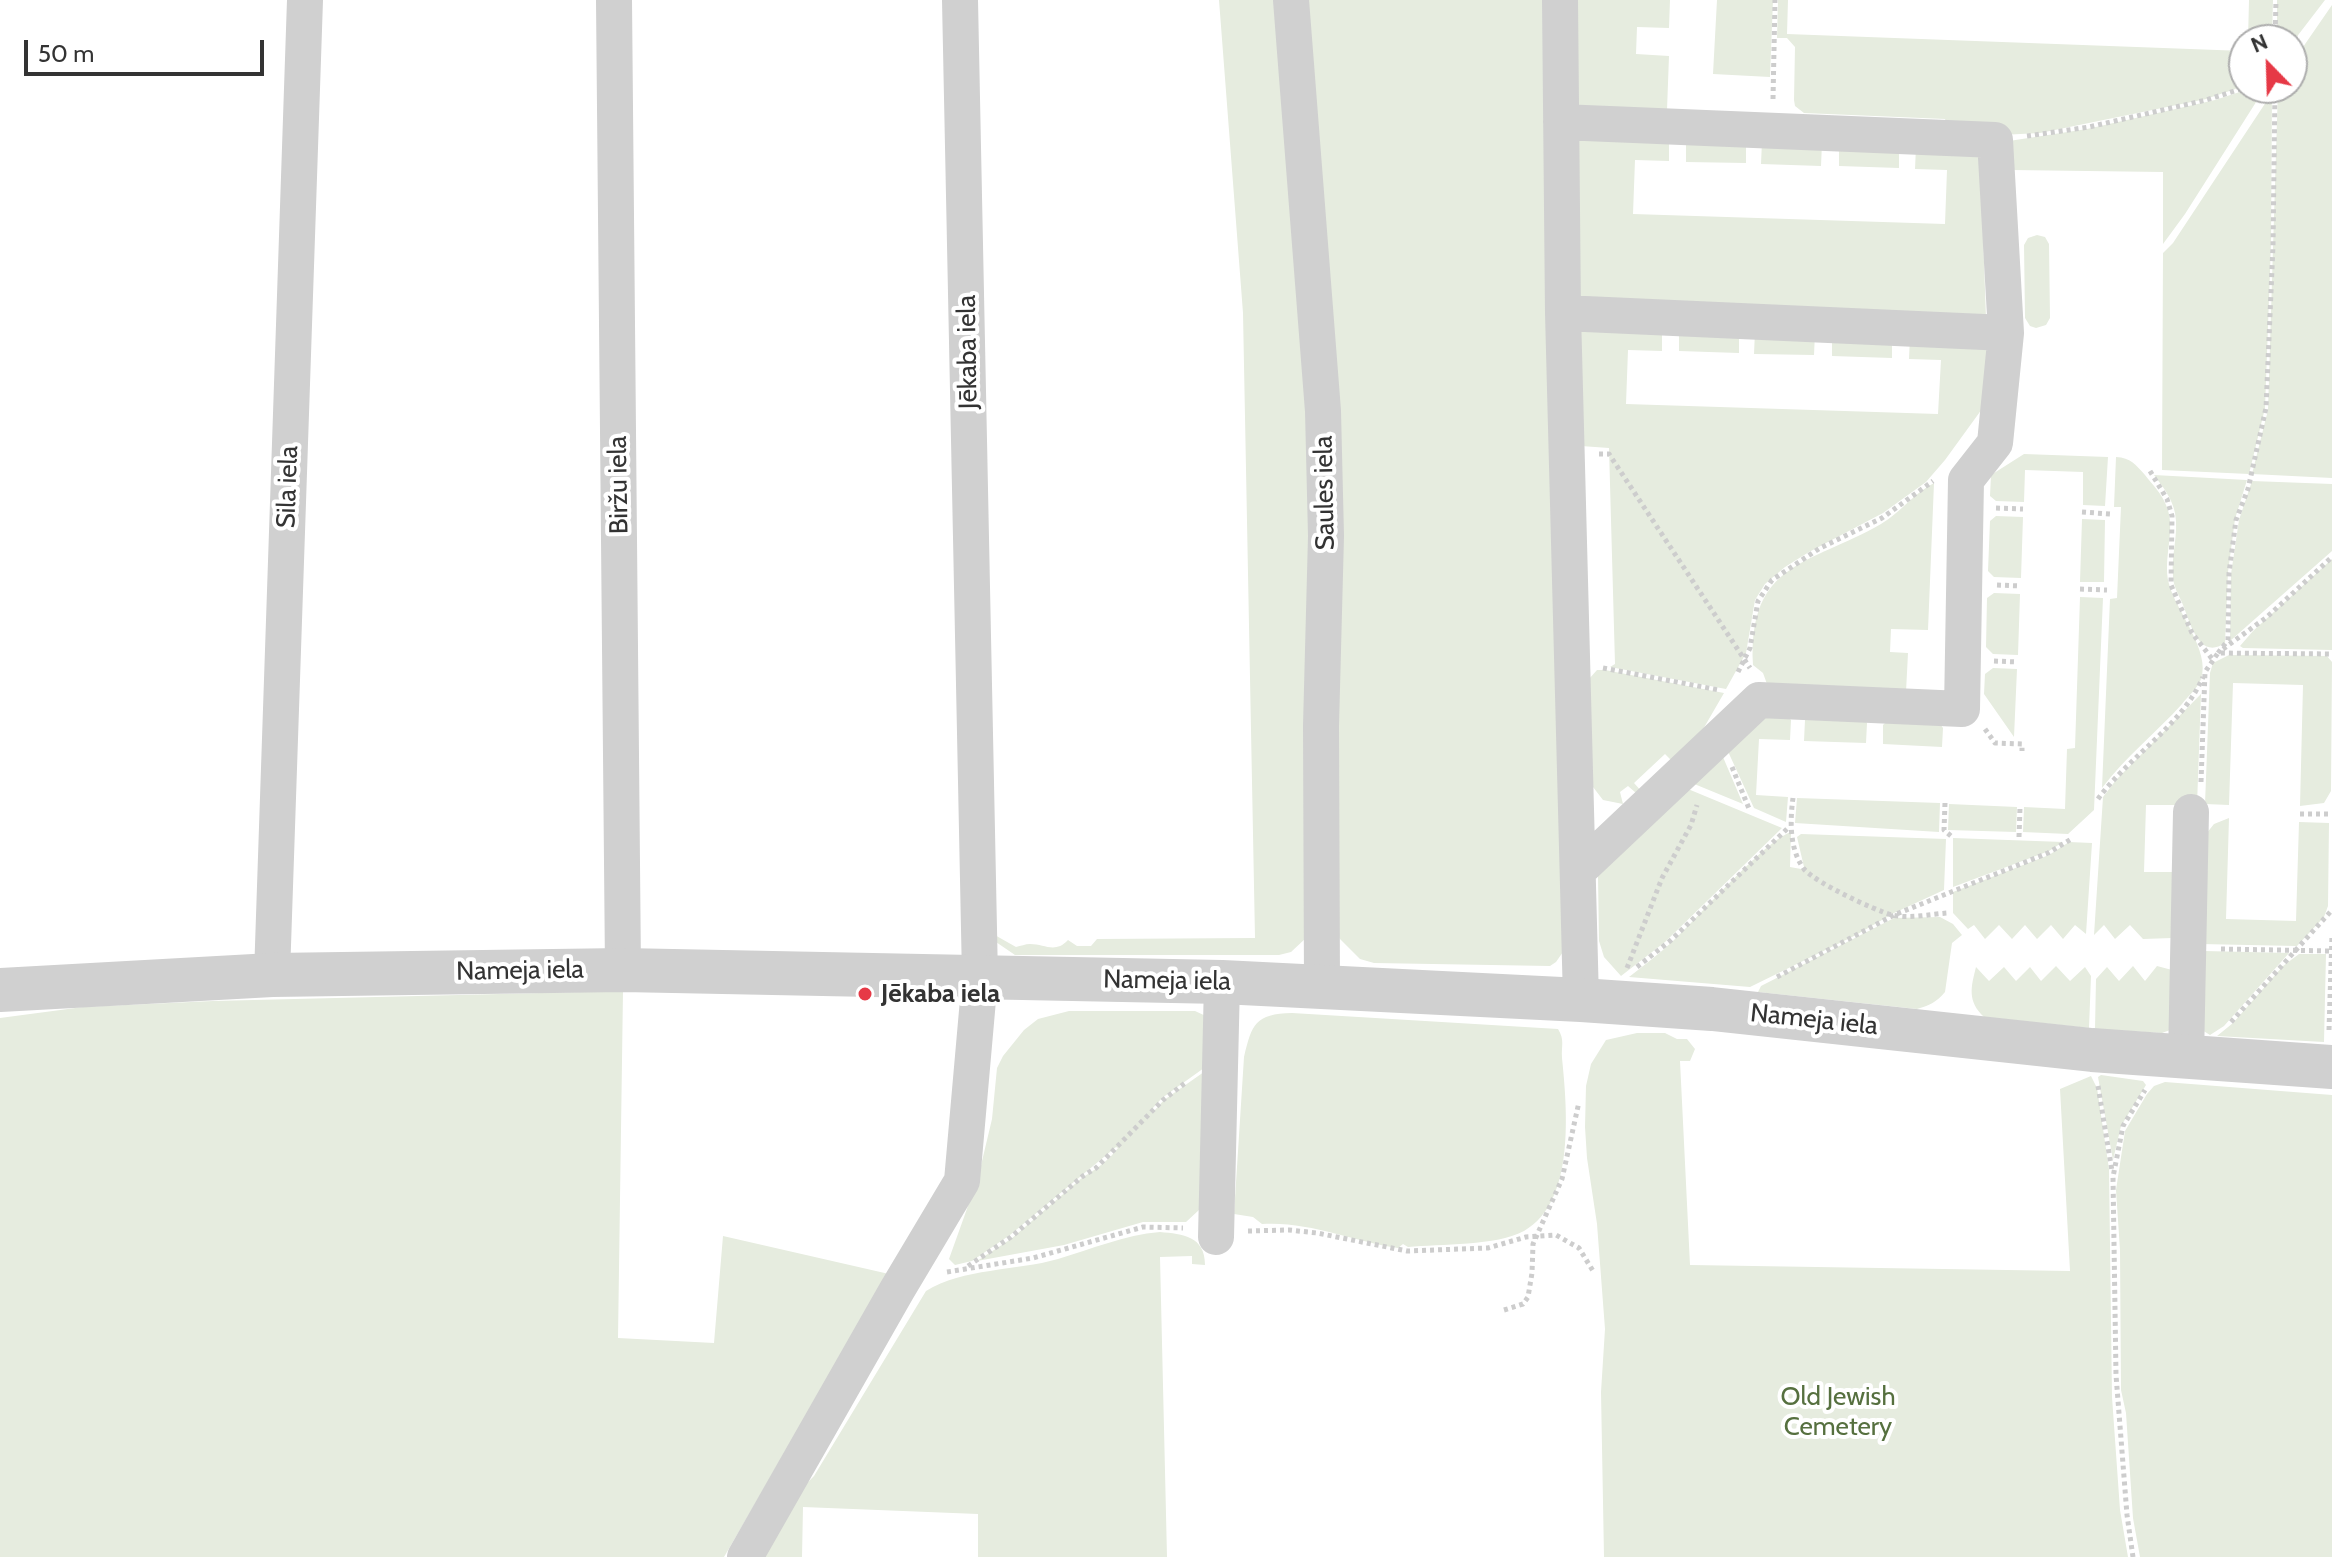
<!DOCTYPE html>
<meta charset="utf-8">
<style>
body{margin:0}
#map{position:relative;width:2332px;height:1557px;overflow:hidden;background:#fff;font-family:Cabin,sans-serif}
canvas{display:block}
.north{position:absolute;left:2228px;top:24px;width:80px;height:80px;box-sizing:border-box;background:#fff;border:2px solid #adadad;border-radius:50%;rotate:337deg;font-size:22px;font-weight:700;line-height:32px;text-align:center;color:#333}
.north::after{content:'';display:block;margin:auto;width:28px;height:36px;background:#e63946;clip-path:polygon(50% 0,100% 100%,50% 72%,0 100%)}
.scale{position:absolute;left:24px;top:40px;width:240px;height:36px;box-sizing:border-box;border:4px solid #333;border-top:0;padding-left:10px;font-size:24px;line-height:28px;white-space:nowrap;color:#333;-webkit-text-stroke:6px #fff;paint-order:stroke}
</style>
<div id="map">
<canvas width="2332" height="1557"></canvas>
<div class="north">N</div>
<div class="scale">50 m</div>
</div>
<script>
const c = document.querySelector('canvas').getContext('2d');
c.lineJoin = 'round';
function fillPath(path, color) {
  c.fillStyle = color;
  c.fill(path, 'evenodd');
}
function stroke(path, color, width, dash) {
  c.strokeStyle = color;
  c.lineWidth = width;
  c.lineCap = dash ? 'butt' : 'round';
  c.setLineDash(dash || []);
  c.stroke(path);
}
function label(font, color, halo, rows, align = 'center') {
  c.font = font + ' Cabin,sans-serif';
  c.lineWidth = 8;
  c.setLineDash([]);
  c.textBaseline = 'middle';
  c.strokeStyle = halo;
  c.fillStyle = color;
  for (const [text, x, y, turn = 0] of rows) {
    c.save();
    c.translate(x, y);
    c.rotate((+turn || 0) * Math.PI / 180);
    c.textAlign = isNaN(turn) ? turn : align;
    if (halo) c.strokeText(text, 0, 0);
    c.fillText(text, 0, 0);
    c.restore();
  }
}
const green = new Path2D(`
 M1219,0H1282L1313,398L1306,938L1291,952L1279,955H1015L996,942L993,934L1016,947C1021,946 1025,944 1030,944C1045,944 1055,954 1068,940L1077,946H1091L1097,939L1255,938L1243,313Z
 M1298,0H1550L1565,949L1556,962L1550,966L1374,963L1360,959L1339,938Z
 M1576,0H1670L1669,28L1637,27L1636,54L1669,56L1667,110L1584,112L1572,94Z
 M1717,0H1773L1770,77L1713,74Z
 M1778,0H1788L1787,34L2244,51V86L2206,99L2040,133L2001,135L1947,124L1945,119L1804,113L1795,106L1794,100L1795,47L1787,38H1777Z
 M2249,0H2273L2272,40H2248Z
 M2277,0H2325L2292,43V40H2277Z
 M2332,5V478L2252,474L2268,410L2278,88H2292V63Z
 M2252,88H2265L2185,214L2163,244V172L2011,170L2009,141L2087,129L2215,100Z
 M2272,93L2271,244L2265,408L2249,474L2162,470L2163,253L2173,243Z
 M1580,137H1669V161L1635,160L1633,214L1945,224L1947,170L1915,169L1916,147L1980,151L1986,318L1592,306L1579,295L1577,141Z
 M1686,138L1746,140V163L1686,162Z
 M1762,141L1822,143L1821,166L1761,164Z
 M1839,144L1899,146V168L1839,166Z
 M2037,235L2045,237L2049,244L2050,318L2046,325L2036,328L2030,326L2025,318L2024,245L2028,238Z
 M1662,327V351L1628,350L1626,404L1938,414L1941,360L1909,359L1910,336L1987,347L1982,409L1945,460L1926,482L1883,513L1809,552L1785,567L1765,584L1755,600L1746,653L1726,689L1610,667L1615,664L1609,448L1581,446V331Z
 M1679,327L1739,330V353L1679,351Z
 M1755,331L1815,333L1814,355L1754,354Z
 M1832,333L1892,336V358L1832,356Z
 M2024,454L2108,457L2105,506L2083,505V472L2025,470L2024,502L1996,501L1990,496L1991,475Z
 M2116,457C2131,458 2135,464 2145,475C2152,484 2162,494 2166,505C2177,529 2162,558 2169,584C2176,611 2211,651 2201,679C2198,688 2188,696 2182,704C2157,732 2125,757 2102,788L2110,599L2117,598L2121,507H2114Z
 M2154,475L2247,480L2235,519L2228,572L2225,643C2199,661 2190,622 2183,605C2179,595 2173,587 2173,576C2171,555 2179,533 2175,513C2172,498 2163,487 2154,475Z
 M2252,481L2332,484V551L2230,641L2231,574L2239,520Z
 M1934,483L1928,630L1891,629L1890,652L1908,653L1906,692L1767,684L1763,673L1753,665C1748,561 1810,565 1881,524C1901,512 1914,493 1934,483Z
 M1996,516L2023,517L2021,578L1994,577L1988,571L1990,521Z
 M2082,519L2105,520L2104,582H2080Z
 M2332,559V650L2243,648L2240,646L2253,631Z
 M1994,593L2020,594L2018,655L1993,654L1986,647L1987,598Z
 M2080,597L2103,598L2094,810L2068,834L2023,832L2024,807L2065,809L2067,749L2075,748Z
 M2229,655L2327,656L2332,662L2331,791L2324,803L2300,806L2303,685L2233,683L2229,805L2205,804L2210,673L2213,663Z
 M1993,668L2017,669L2014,737L1984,694L1985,674Z
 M1597,670H1605L1724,693L1691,750L1675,764L1665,754L1634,783L1643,793H1636L1628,786L1620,792L1623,804L1603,800L1593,787L1589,679Z
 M2201,694L2197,805H2146L2144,872H2178L2172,938L2143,939L2130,925L2115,939L2104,925L2094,935L2103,797L2116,780Z
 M1786,714L1791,720L1790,740L1759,739L1756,795L1788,797L1786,822L1754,808L1725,745L1754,719Z
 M1811,715L1862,717L1867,723L1866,743L1804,741L1805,720Z
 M1890,718L1938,721L1943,728L1942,747L1883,744V725Z
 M1720,750L1743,804L1687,781Z
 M1688,789L1782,828L1665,942L1621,976L1604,957L1599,941L1598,876Z
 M1797,798L1940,803L1939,832L1795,823Z
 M1949,804L2017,807L2016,832L1948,830Z
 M2229,818L2226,919L2296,921L2299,822L2329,823L2328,906L2324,917L2297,946L2200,944L2206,834L2214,824Z
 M1791,832L1790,867L1801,869L1804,867L1797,837L1801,834L1946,839L1944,890L1894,913L1856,935L1750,987L1629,977C1644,965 1659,954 1673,941C1698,918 1764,841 1791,832Z
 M1953,838L2063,842L2049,851L1953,887Z
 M2069,842L2092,843L2086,934L2075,925L2063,939L2051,925L2037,939L2025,925L2012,939L1999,925L1985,939L1974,925L1968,929L1953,913V892L2049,855Z
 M1940,917L1953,924L1962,935L1952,943L1945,992C1937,1002 1928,1006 1917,1009L1758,992L1761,986L1894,918Z
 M2204,951L2289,953L2224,1026L2210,1035L2202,1030Z
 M2299,954H2326L2324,1042L2217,1036L2233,1023L2283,966Z
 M2056,966L2070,981L2085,967L2091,976L2089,1028L1984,1017C1967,1001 1971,987 1976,967L1989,981L2004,967L2016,981L2030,967L2041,981Z
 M2133,966L2145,981L2157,966L2172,970L2170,1030L2162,1033L2095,1029L2096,979L2107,967L2119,981Z
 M623,991L618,1338L714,1343L723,1236L889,1274L724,1557H0V1018L83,1007L213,1001Z
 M1069,1011H1195L1208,1017L1211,1063L1162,1098L1152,1109L1154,1111L1164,1100L1211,1067L1199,1210L1186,1222H1143L1064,1245L977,1261L1011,1239L1083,1177C1097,1169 1109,1160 1118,1148L1116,1147L1010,1235L972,1261L955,1265L949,1259L978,1178L992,1119L997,1068L1003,1056L1024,1030L1038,1019Z
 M1292,1013L1558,1029C1565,1040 1561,1046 1562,1058C1567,1108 1576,1202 1524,1231C1497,1246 1440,1244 1408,1247L1403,1244L1398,1248C1352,1241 1309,1221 1262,1224L1253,1217L1234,1214L1244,1057C1252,1024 1255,1014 1292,1013Z
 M1637,1033H1665L1677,1039H1687L1695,1049L1690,1061H1680L1690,1265L2070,1271L2060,1089L2091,1076L2097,1088L2109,1169L2112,1397L2120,1510L2128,1557H1604L1601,1392L1605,1329L1597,1224L1587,1158L1585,1127L1586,1086L1591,1064L1606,1040Z
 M2101,1075L2143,1081L2146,1085L2121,1126L2113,1160L2098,1077Z
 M2165,1082L2332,1095V1557H2140L2133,1518L2126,1413L2121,1390L2120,1250L2116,1190L2125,1131L2147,1094L2154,1086Z
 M1160,1232C1183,1234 1205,1236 1205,1265L1192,1264V1256L1160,1257L1167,1557H978V1514L803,1507L802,1557H764L805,1485L814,1476L926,1291C963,1268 1016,1271 1058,1259C1092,1249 1124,1235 1160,1232Z`);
const path = new Path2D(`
 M2275,40L2276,0
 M1773,99L1775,0
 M2027,136L2089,127L2206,100L2244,88
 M1599,454H1609L1750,668
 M2150,471L2167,499L2172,516L2171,585L2192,633L2213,660
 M1996,508L2023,509
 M2082,512L2110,514
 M1997,585L2020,586
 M2080,589L2107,590
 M2223,649L2267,617L2332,557
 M2218,653L2228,640L2229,573L2236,520L2248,489L2266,408L2273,245L2275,88
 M1994,661L2017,662
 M1603,668L1719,690
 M1738,672L1750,648L1758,601L1772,580L1820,548L1882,518L1933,481
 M1985,729L1995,743L2022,744V751
 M1732,767L1750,811
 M2201,782L2205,672L2218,653L2332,654
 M1793,798C1790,820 1789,849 1804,869C1816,883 1874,910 1892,915C1909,919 1931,914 1948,913
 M2098,799C2129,756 2182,726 2203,677
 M1945,803L1944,830L1951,836
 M2300,814H2332
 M2019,837L2020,807
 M2221,949L2331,951
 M1637,967L1670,941L1789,827
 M1627,968L1662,878L1691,825L1697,805
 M1777,977L1894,915L2048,853L2073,838
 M2231,1022L2332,910
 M2329,1030L2332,935
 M2098,1086L2112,1171
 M1248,1231L1289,1230L1317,1233L1407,1251L1488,1248L1526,1237L1556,1235L1579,1248L1593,1271
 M968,1266L1011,1237L1083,1176L1096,1168L1163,1100L1185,1083
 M947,1272L1033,1258L1143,1227L1183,1228
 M1504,1310L1523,1304L1528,1297L1532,1273L1533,1244L1562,1179L1579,1102
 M2133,1557L2127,1515L2116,1375L2113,1177L2123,1126L2145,1090`);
const minor = new Path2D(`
 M614,0L623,970
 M1291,0L1323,411L1326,536L1321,726L1322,987
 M1560,0L1563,313L1581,1000
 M1561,122L1995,140L2006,333L1995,443L1966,480L1962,709L1759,700L1579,870
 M1563,313L2006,333
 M272,975L305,0
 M2186,1058L2191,812
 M1216,1237L1222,982
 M745,1557L897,1290L962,1181L980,977L960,0`);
const tertiary = new Path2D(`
 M0,990L272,975L623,970L1222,982L1581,1000L1712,1009L2092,1050L2332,1067`);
const markers = [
 [865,994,8,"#e63946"]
];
const streetNames = [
 ["Jēkaba iela",968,352,-91],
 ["Biržu iela",619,485,-91],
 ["Sila iela",288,487,-88],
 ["Saules iela",1325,493,-91],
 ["Nameja iela",520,971,-1],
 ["Nameja iela",1167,981,1],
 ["Nameja iela",1814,1020,6]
];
const poiNames = [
 ["Jēkaba iela",881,994]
];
const parkNames = [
 ["Old Jewish",1838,1397],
 ["Cemetery",1838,1427]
];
fillPath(green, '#e6ecdf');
stroke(path, '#cdcdcd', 5, [4, 4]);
stroke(minor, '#d0d0d0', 36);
stroke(tertiary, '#d0d0d0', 44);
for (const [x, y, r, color] of markers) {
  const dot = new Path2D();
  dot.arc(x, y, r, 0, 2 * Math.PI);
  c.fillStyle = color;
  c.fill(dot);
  stroke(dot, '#fff', 3);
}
label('26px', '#333', '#fff', streetNames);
label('bold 26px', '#333', '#fff', poiNames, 'left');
label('26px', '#56703f', '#fff', parkNames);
</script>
